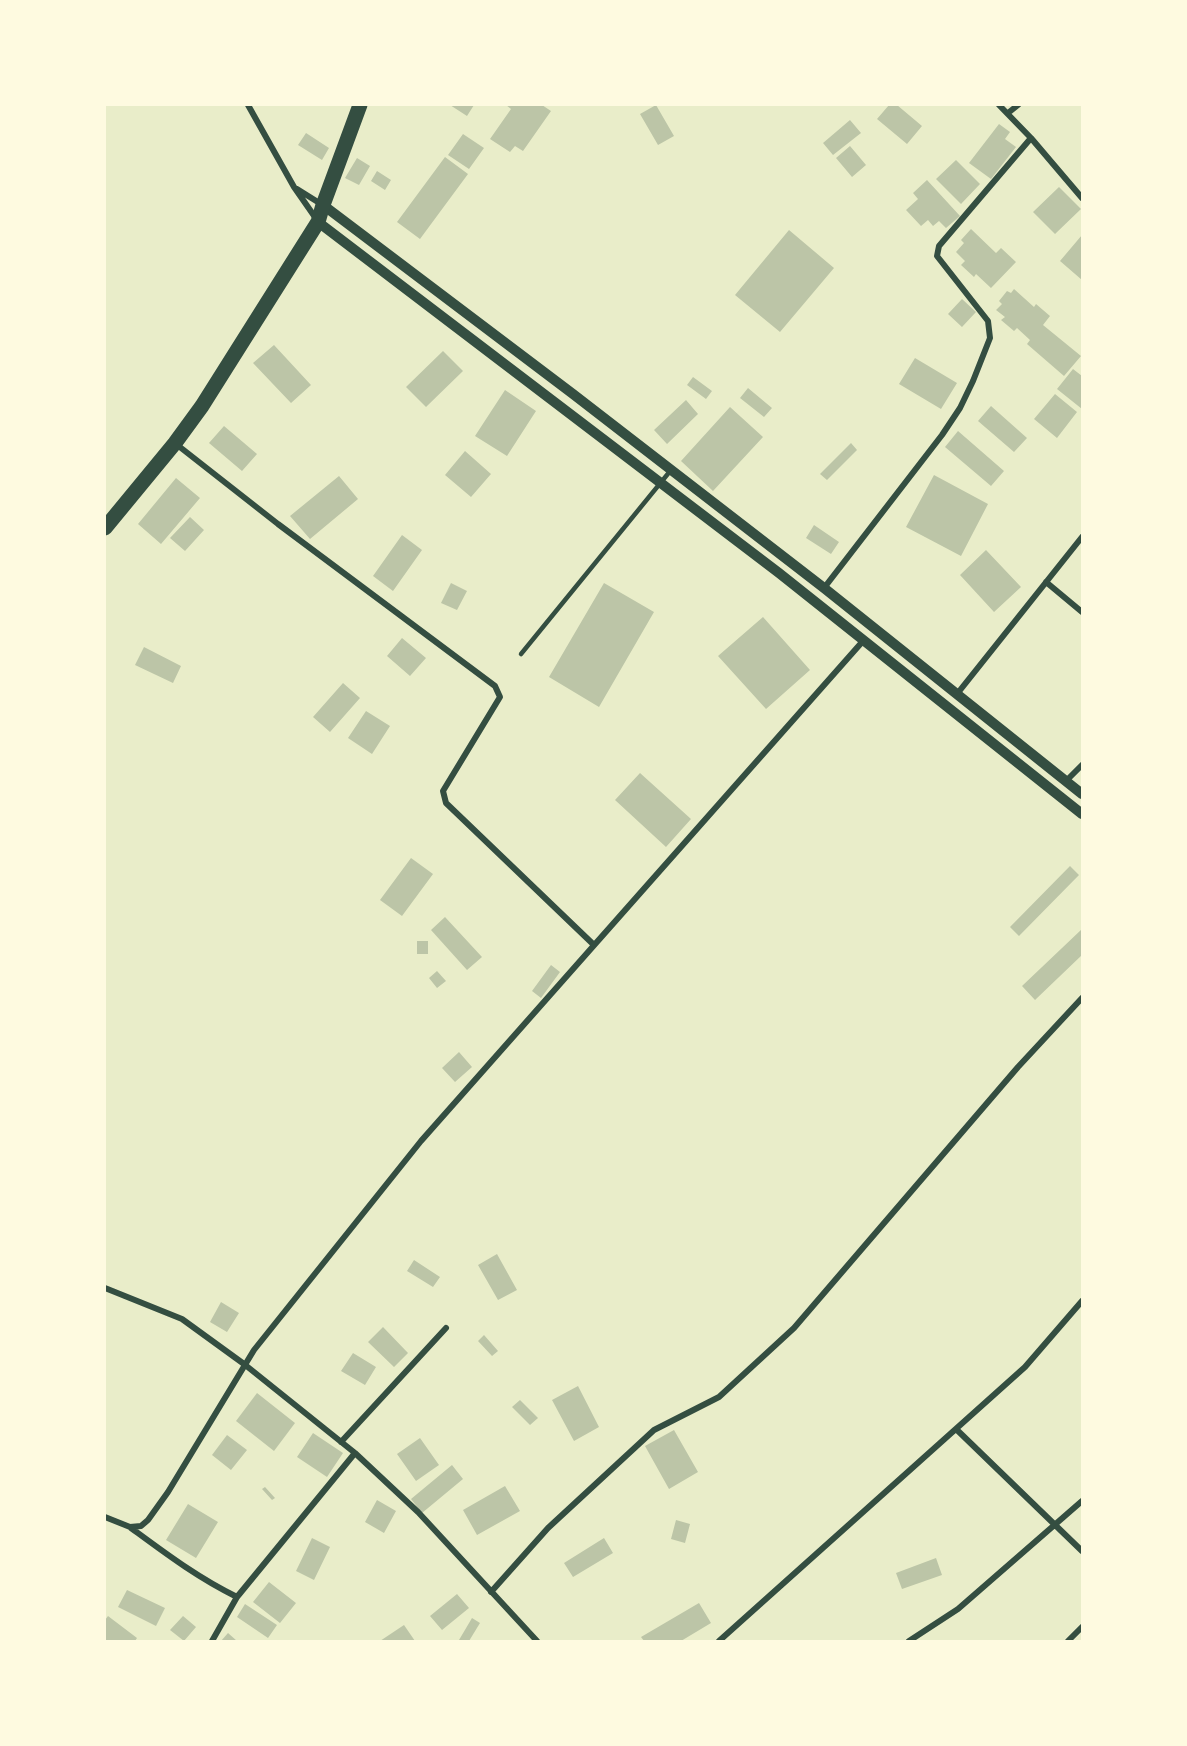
<!DOCTYPE html>
<style>
body{margin:0}
#map{position:relative;width:1187px;height:1746px;overflow:hidden;background:#e9edc9;font-family:Mulish,sans-serif}
canvas{display:block}
.frame{position:absolute;inset:0;border:106px solid #fefae0;pointer-events:none}
</style>
<div id="map">
<canvas width="1187" height="1746"></canvas>
<div class="frame"></div>
</div>
<script>
const c = document.querySelector('canvas').getContext('2d');
c.lineJoin = 'round';
function fillPath(path, color) {
  c.fillStyle = color;
  c.fill(path, 'evenodd');
}
function stroke(path, color, width, dash) {
  c.strokeStyle = color;
  c.lineWidth = width;
  c.lineCap = dash ? 'butt' : 'round';
  c.setLineDash(dash || []);
  c.stroke(path);
}
const building = new Path2D(`
 M450,105H474L467,116Z
 M506,105H542L551,111L523,151L515,146L510,152L490,139L511,109Z
 M656,105L674,136L658,145L640,114Z
 M889,105H897L922,126L907,144L877,119Z
 M850,120L861,133L833,155L823,143Z
 M999,124L1010,132L1005,139L1016,147L991,179L969,163Z
 M306,133L329,148L322,160L298,145Z
 M463,134L484,148L469,169L448,155Z
 M850,146L866,165L852,177L836,158Z
 M445,157L468,174L420,239L397,222Z
 M357,158L370,166L359,185L345,178Z
 M956,160L980,184L961,204L936,179Z
 M377,171L391,180L385,190L371,181Z
 M927,180L960,216L946,228L939,221L933,226L928,220L921,226L906,210L918,199L913,193Z
 M1059,187L1081,209L1055,234L1033,212Z
 M971,229L996,253L1001,248L1016,262L991,288L976,274L974,277L961,265L965,261L956,252L964,243L961,240Z
 M789,230L834,268L780,332L735,295Z
 M1082,235V280L1060,261Z
 M1014,289L1034,307L1036,304L1050,316L1043,325L1081,356L1064,376L1027,344L1030,340L1017,328L1014,331L1001,320L1005,317L996,310L1002,304L999,301L1007,291L1011,293Z
 M962,299L976,312L962,327L948,314Z
 M274,345L311,385L291,403L253,363Z
 M443,351L463,371L426,407L406,387Z
 M915,358L957,383L941,409L899,384Z
 M1073,369L1082,376V409L1057,389Z
 M693,377L712,391L706,399L687,385Z
 M748,388L772,408L764,417L740,398Z
 M505,390L536,411L507,456L475,436Z
 M1055,394L1077,412L1057,438L1034,419Z
 M686,400L698,414L667,444L654,430Z
 M991,406L1027,438L1014,452L978,421Z
 M730,407L763,437L713,491L681,461Z
 M224,426L257,454L242,471L209,443Z
 M958,431L1004,471L991,486L945,447Z
 M851,443L857,450L827,480L820,474Z
 M465,451L491,474L471,497L445,475Z
 M934,475L988,504L961,556L906,527Z
 M339,476L358,499L310,539L290,516Z
 M176,478L200,498L161,544L138,524Z
 M190,517L204,530L185,551L170,538Z
 M814,525L839,542L831,554L806,538Z
 M402,535L422,550L393,591L373,576Z
 M986,550L1021,587L994,612L960,575Z
 M451,583L467,591L457,610L441,603Z
 M604,583L654,612L599,707L549,677Z
 M763,617L810,670L766,709L718,656Z
 M402,638L426,658L410,676L387,656Z
 M144,647L181,666L173,683L135,665Z
 M343,683L360,698L330,732L313,717Z
 M366,711L390,726L372,754L348,738Z
 M640,773L691,819L666,847L615,800Z
 M411,858L433,874L402,916L380,900Z
 M1070,866L1079,875L1019,936L1010,927Z
 M445,917L482,957L467,970L431,930Z
 M1082,929V955L1035,1000L1022,986Z
 M417,941H428V954H417Z
 M551,965L560,972L541,998L532,991Z
 M437,971L446,981L437,988L429,978Z
 M459,1052L472,1067L455,1082L442,1068Z
 M497,1254L517,1290L498,1300L478,1265Z
 M414,1260L440,1277L433,1287L407,1271Z
 M221,1302L239,1313L227,1332L210,1322Z
 M383,1327L408,1353L394,1367L368,1342Z
 M484,1335L498,1351L492,1356L478,1341Z
 M353,1353L376,1367L365,1385L341,1371Z
 M578,1386L599,1427L574,1441L552,1400Z
 M257,1393L295,1423L274,1451L236,1421Z
 M520,1400L538,1418L530,1425L512,1407Z
 M674,1430L698,1472L669,1489L645,1446Z
 M313,1433L343,1453L327,1477L297,1457Z
 M227,1435L247,1450L231,1470L212,1455Z
 M420,1438L439,1465L416,1481L397,1454Z
 M452,1465L463,1479L422,1513L411,1499Z
 M505,1486L520,1511L477,1535L463,1510Z
 M265,1487L275,1498L272,1500L262,1489Z
 M377,1500L396,1511L384,1533L365,1522Z
 M188,1504L218,1522L196,1558L166,1540Z
 M676,1520L690,1524L685,1543L671,1539Z
 M312,1538L330,1547L314,1580L296,1571Z
 M604,1538L613,1553L573,1577L564,1563Z
 M936,1558L942,1575L902,1589L896,1573Z
 M269,1582L296,1603L280,1623L253,1602Z
 M127,1590L165,1608L156,1626L118,1607Z
 M457,1594L469,1608L442,1630L430,1616Z
 M699,1603L711,1623L681,1641H644L641,1637Z
 M245,1604L277,1625L268,1638L237,1617Z
 M108,1616L137,1638L135,1641H105V1620Z
 M183,1616L196,1627L184,1641L170,1630Z
 M472,1618L480,1623L469,1641H460L459,1640Z
 M404,1625L415,1641H380Z
 M228,1633L237,1641H221Z`);
const service = new Path2D(`
 M521,654L671,470`);
const minor = new Path2D(`
 M248,105L294,187L317,220
 M999,105L1031,138L1082,198
 M1008,113L1018,105
 M297,189L321,204
 M176,444L278,524L495,686L500,697L443,791L446,803L594,945
 M1046,582L1082,612
 M824,588L942,435L960,408L973,381L990,338L988,321L937,256L939,246L1031,138
 M957,694L1082,537
 M1066,781L1082,765
 M105,1288L182,1319L244,1364L355,1453L418,1512L537,1641
 M956,1429L1082,1551
 M341,1442L446,1328
 M105,1517L130,1527L141,1526L148,1520L168,1492L254,1350L421,1141L863,641
 M131,1528C165,1553 198,1578 237,1597L355,1453
 M491,1592L548,1528L654,1430L719,1397L794,1328L1018,1067L1082,998
 M212,1641L237,1597
 M719,1641L1025,1367L1082,1301
 M909,1641L958,1609L1082,1501
 M1068,1641L1082,1627`);
const tertiary = new Path2D(`
 M323,205L573,394L824,588L1082,794
 M318,222L779,573L1082,814`);
const trunk = new Path2D(`
 M105,528L175,443L202,406L318,222L323,205L360,105`);
fillPath(building, '#bcc5a7');
stroke(service, '#344e41', 4.5);
stroke(minor, '#344e41', 6);
stroke(tertiary, '#344e41', 10);
stroke(trunk, '#344e41', 15);
</script>
